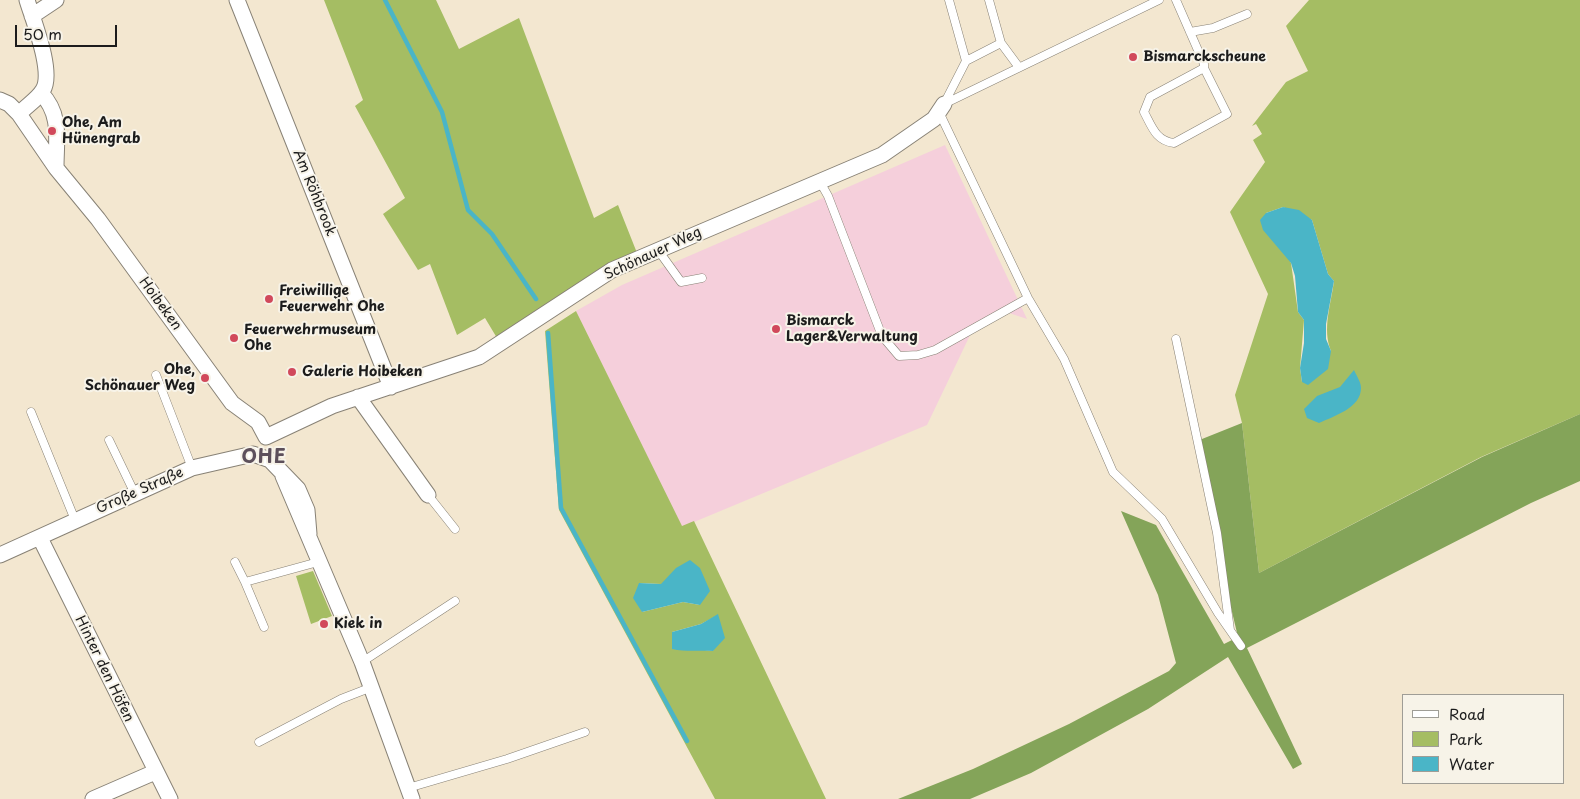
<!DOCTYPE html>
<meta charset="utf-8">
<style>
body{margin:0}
#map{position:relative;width:1580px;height:799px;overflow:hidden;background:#f3e7d0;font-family:"Playpen Sans",sans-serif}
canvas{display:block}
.legend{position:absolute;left:1402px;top:694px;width:162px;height:90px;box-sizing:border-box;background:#f7f3e8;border:1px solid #9f9d96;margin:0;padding:6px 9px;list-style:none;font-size:15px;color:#1c1c1c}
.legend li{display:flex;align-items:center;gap:10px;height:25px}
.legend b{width:25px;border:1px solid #9f9d96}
.scale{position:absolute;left:15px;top:25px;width:102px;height:22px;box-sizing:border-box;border:2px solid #1c1c1c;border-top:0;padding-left:6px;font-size:15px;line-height:18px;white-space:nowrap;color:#1c1c1c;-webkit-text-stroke:4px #f7f3e8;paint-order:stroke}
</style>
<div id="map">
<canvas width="1580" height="799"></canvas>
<ul class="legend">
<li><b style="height:6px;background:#fff"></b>Road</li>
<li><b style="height:14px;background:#a5bd63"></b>Park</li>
<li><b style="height:14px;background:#4ab5c7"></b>Water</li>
</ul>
<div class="scale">50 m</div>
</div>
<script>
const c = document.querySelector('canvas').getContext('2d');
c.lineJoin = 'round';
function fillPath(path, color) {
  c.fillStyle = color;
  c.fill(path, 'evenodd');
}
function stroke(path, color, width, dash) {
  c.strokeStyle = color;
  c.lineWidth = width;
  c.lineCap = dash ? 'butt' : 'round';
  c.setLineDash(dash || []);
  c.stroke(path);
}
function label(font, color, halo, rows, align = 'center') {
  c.font = font + ' "Playpen Sans",sans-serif';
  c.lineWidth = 4;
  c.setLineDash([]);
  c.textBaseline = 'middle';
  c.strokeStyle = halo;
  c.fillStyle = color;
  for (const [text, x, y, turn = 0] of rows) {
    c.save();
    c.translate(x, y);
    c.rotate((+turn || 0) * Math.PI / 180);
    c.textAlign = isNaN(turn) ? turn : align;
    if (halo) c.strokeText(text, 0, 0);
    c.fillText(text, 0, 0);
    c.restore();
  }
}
const built = new Path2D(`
 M945,145L1027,319L1003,311L973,329L927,425L682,527L576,311L622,285Z`);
const green = new Path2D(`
 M324,0H436L459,49L519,18L594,218L618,205L639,258L500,343L485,318L457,335L430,264L418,270L383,214L405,198L355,106L363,100Z
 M1309,0H1580V414L1481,457L1259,573L1242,423L1235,395L1268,294L1230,212L1265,162L1253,140L1262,134L1256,124L1252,126L1286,82L1308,71L1286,26ZM1283,207L1312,220L1328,274L1334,281C1331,304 1322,329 1331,351L1302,382L1300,368L1304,320L1298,312L1291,263L1266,213Z
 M576,311L682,526L694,521L826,799H715L559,510L545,331ZM639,583L661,584L700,605L683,602L642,612ZM718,615L713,651L696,649L672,632L701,624Z
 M313,571L332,616L311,624L296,576Z`);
const forest = new Path2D(`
 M1580,414V481L1531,503L1247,648L1302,764L1293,769L1228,657L1148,709L1031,773L970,799H898L973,769L1069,724L1169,671L1176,663L1158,595L1121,511L1156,525L1224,644L1238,637L1222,570L1197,441L1242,423L1259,573L1482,457Z`);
const water = new Path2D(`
 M1283,207L1299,210L1312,220L1328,274L1334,281L1326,324V339L1331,351L1328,369L1308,385L1302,382L1300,368L1304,343V320L1298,312L1295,276L1291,263L1263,230L1260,220L1266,213Z
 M1354,370C1356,375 1361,382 1361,388C1361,408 1334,416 1319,423L1307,418L1304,409L1317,396L1340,387Z
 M690,560L700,568L710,591L700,605L683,602L642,612L633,598L639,583L661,584L676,568Z
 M718,614L725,638L713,651C699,650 686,652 672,649V632L701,624Z`);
const stream = new Path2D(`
 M385,0L442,112L468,210L492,234L536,299
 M548,333L561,508L687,741`);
const lane = new Path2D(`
 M949,0L966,61
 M1176,0L1204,64V68L1227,114L1174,143C1156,141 1152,127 1144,112L1150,97L1204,68
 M1190,32L1213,28L1247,14
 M1001,43L1018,66
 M944,104L1159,0
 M944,104L966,61L1001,43L989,0
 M939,112L1028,298L1064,359L1113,472L1162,519L1218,613L1241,646
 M819,180L828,196L882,336L899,356L918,355L935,350L1028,298
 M658,250L681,282L702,278
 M1176,339L1217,533L1230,630
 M156,375L192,468
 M31,412L75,520
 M109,440L134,492
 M428,495L455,529
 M235,562L245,582L318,562
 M245,582L264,627
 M362,662L455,601
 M259,742L341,699L372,687
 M408,788L507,759L585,732`);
const street = new Path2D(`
 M237,0L391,387
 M32,16L56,0
 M41,93C62,115 56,139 56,168
 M0,100L9,104L19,114L56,168L98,219L232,403L258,422L266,437
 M19,114C26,106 38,99 43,90C54,72 33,20 27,0
 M358,397L428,495
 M266,437L332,406L479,357L612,270L882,155L934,119L944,104
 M283,476L362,662L412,799
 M40,538L170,799
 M0,555L192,468L253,454L270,460L298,489L307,510L309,534
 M93,799L155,772`);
const markers = [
 [1133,57,5,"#d1495b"],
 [52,131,5,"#d1495b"],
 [269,299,5,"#d1495b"],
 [776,329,5,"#d1495b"],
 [234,338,5,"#d1495b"],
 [292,372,5,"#d1495b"],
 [205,378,5,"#d1495b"],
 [324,624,5,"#d1495b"]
];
const poiNames = [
 ["Bismarckscheune",1143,57],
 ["Ohe, Am",62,123],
 ["Hünengrab",62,139],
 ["Freiwillige",279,291],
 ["Feuerwehr Ohe",279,307],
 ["Bismarck",786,321],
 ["Lager&Verwaltung",786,337],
 ["Feuerwehrmuseum",244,330],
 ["Ohe",244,346],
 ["Ohe,",195,370,"right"],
 ["Schönauer Weg",195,386,"right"],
 ["Galerie Hoibeken",302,372],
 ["Kiek in",334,624]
];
const streetNames = [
 ["Am Röhbrook",314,193,68],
 ["Schönauer Weg",653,254,-25],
 ["Hoibeken",160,304,54],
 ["Große Straße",140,491,-24],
 ["Hinter den Höfen",104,669,64]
];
const districtNames = [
 ["OHE",264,458]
];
fillPath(built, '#f5cfdb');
fillPath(green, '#a5bd63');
fillPath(forest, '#84a459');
fillPath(water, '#4ab5c7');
stroke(stream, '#4ab5c7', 4.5);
stroke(lane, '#888276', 9);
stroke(street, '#888276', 17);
stroke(lane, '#fff', 8);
stroke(street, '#fff', 15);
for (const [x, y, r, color] of markers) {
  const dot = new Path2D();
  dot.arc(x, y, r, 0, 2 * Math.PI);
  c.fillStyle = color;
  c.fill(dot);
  stroke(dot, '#f7f3e8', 2);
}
label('bold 14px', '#1c1c1c', '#f7f3e8', poiNames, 'left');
label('14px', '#1c1c1c', '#f7f3e8', streetNames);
c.letterSpacing = '1px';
label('bold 19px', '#5d505b', '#f7f3e8', districtNames);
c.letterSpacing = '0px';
</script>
